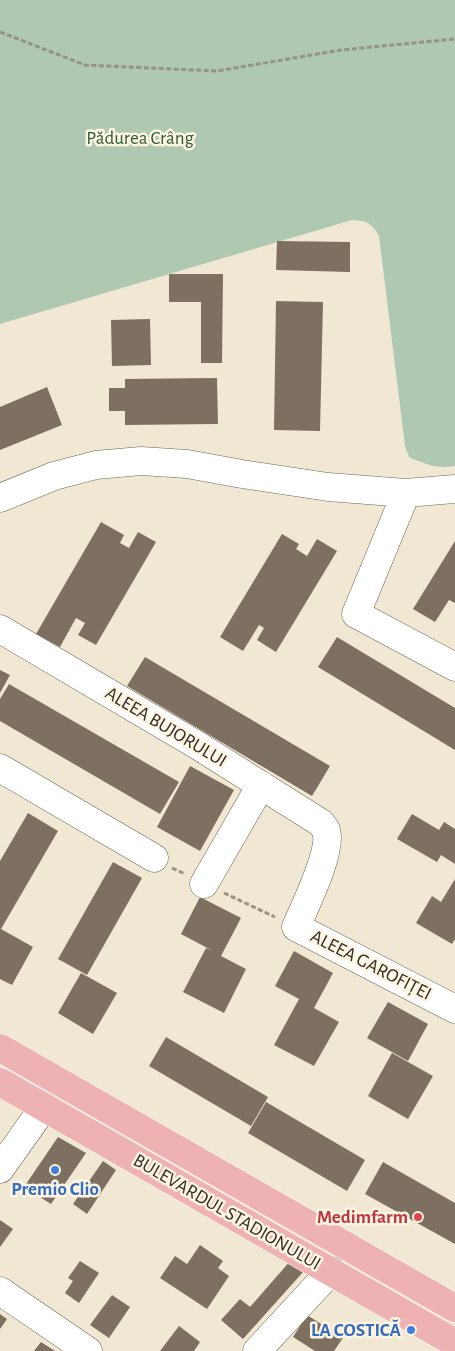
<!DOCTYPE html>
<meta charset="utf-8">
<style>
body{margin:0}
canvas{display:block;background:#f0e8d3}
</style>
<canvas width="455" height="1351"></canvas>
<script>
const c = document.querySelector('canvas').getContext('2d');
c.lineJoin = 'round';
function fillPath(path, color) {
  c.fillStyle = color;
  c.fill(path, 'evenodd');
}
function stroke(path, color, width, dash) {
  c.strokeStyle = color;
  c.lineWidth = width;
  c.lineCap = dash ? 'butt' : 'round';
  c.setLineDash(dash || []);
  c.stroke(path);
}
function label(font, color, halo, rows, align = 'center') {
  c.font = font + ' "Alegreya Sans",sans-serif';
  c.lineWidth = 5;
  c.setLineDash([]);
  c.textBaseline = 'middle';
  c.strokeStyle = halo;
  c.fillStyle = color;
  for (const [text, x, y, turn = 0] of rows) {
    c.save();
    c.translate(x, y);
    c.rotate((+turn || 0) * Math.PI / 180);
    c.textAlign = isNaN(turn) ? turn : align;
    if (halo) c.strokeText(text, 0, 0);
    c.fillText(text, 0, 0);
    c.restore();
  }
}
const green = new Path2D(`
 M0,0H455V466C437,469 425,464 409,457L405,446L379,236C372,223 367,221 352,220L0,324Z`);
const building = new Path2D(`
 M277,241L350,242V272L276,270Z
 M169,274H223L222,363H201V302H169Z
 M276,301L323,302L320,431L274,430Z
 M150,319L151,365L112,366L111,320Z
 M217,378L218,424L125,425V411H109V388H125V379Z
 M47,387L62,425L0,450V407Z
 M101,522L124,535L120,543L129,548L138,532L156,542L96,645L78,635L85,623L76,618L60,647L36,634Z
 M282,534L299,544L296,549L307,556L317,539L337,551L276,652L257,640L264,628L259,625L243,651L220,637Z
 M455,541V603L449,600L435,622L413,609Z
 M337,637L455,708V750L318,667Z
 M145,657L330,766L312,796L127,686Z
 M0,670L10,675L0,693Z
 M9,684L179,782L160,814L0,721V699Z
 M190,766L234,790L200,851L157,827Z
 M28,813L58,831L1,929L33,947L12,985L0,979V861Z
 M412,814L439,830L444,822L455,829V864L441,855L437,862L397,839Z
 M113,862L142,878L87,975L58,959Z
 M455,879V939L452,944L416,923L432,896L441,902Z
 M200,897L241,918L221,956L246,969L224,1013L183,992L206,948L213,951L181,934Z
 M294,951L333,973L314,1008L339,1022L314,1066L274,1045L299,999L275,986Z
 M81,973L117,993L93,1034L58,1013Z
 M388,1002L428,1024L408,1061L367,1038Z
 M166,1037L268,1097L251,1126L149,1066Z
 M392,1053L433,1076L408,1119L368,1096Z
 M266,1102L365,1160L347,1191L248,1133Z
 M58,1137L86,1153L51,1204L24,1187Z
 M103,1161L116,1170L87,1214L73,1204Z
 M383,1162L455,1203V1244L365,1194Z
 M0,1220L13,1229L0,1247Z
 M200,1245L223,1261L218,1268L229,1276L207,1309L160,1278L175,1256L187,1264Z
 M291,1260L304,1271L243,1339L221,1320L240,1299L250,1307Z
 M80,1261L99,1273L79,1303L65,1293L73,1281L68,1278Z
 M112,1295L130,1307L109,1338L90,1325Z
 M0,1314L7,1319L0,1329Z
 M307,1315L343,1338L334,1351H315L293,1337Z
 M179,1326L200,1342L194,1351H160Z
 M41,1342L55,1351H34Z`);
const path = new Path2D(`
 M0,32L85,65L217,71L341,50L455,39
 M172,868L185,874
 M224,893L275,917`);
const minor = new Path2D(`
 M406,493L356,614L455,667
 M0,498L54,476L96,465L141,461L187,464L242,474L328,487L406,493L455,489
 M0,629L197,745L321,823C323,826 325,828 326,830C333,850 305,906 296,927L455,1009
 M0,768L154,858
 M204,884L261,785
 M0,1169L44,1107
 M0,1291L88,1351
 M257,1351L331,1271`);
const major = new Path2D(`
 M0,1048L455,1308
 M0,1082L455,1343`);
const markers = [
 [55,1170,5,"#3f7fe0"],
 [418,1217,5,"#e0444e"],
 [411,1330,5,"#3f7fe0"]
];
const parkNames = [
 ["Pădurea Crâng",140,138]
];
const streetNames = [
 ["ALEEA BUJORULUI",166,727,31],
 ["ALEEA GAROFIȚEI",371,965,27],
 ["BULEVARDUL STADIONULUI",227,1212,30]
];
const shopNames = [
 ["Premio Clio",55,1189],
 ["LA COSTICĂ",401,1330,"right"]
];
const healthNames = [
 ["Medimfarm",408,1217]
];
fillPath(green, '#afc8b1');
fillPath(building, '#7d7060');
stroke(minor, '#6c6553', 29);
stroke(major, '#fff', 29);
stroke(path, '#979283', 3, [5, 2.5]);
stroke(minor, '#fff', 28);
stroke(major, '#efb2b3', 28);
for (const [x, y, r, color] of markers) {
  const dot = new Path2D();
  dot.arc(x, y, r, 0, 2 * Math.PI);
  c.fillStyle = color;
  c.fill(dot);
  stroke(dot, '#fdf5e1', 2);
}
label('19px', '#2d5c35', '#fdf5e1', parkNames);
label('19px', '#302d26', '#fdf5e1', streetNames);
label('bold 19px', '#366cbe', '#fdf5e1', shopNames);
label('bold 19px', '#be3a42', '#fdf5e1', healthNames, 'right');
</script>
